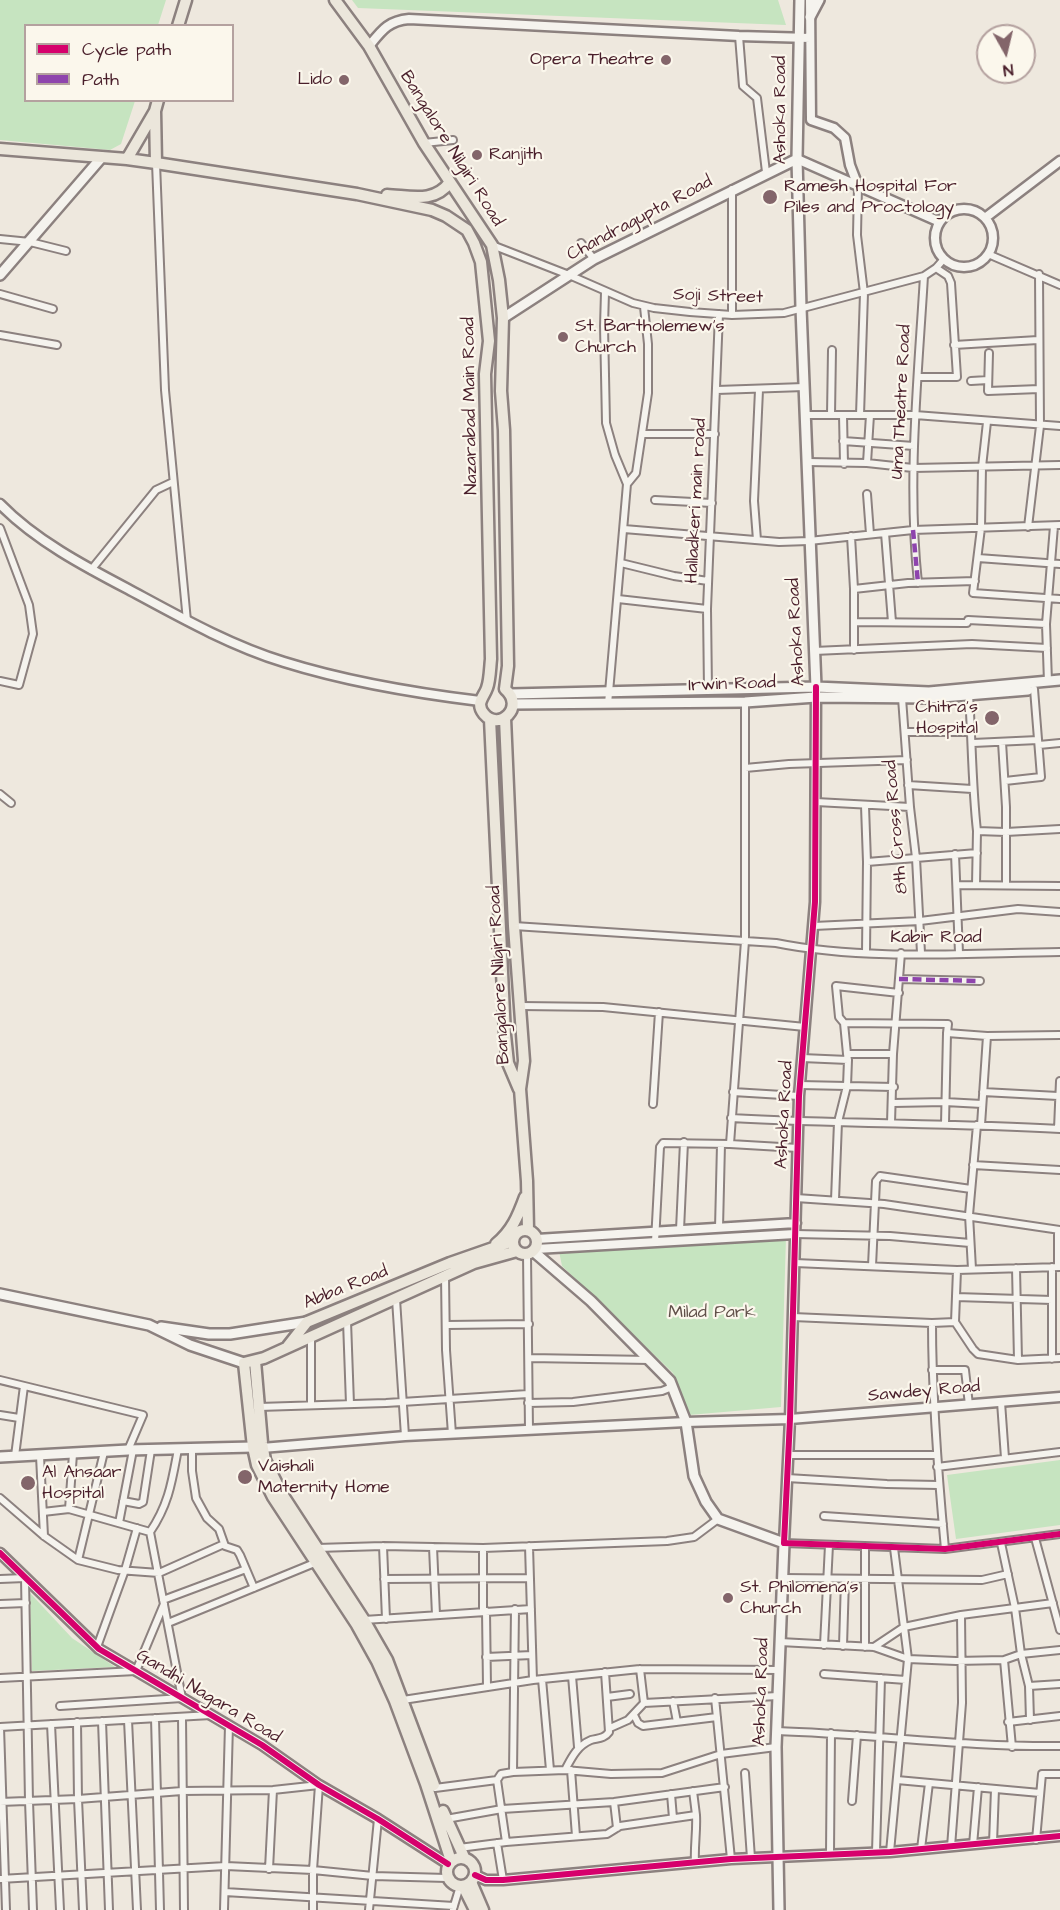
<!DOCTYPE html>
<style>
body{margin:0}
#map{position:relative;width:1060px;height:1910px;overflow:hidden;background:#eee8de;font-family:"Architects Daughter",sans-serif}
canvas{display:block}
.legend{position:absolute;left:24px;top:24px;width:210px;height:78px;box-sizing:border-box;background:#fbf7ec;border:2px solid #b4a19f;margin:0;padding:8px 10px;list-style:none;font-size:18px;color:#4a1f2b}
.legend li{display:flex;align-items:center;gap:12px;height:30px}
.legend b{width:30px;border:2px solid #b4a19f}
.north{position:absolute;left:976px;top:24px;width:60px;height:60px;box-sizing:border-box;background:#fbf7ec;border:2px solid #b4a19f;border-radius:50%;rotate:172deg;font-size:16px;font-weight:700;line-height:24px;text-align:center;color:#4a1f2b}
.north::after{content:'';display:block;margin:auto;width:21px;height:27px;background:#83656a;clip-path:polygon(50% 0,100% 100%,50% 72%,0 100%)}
</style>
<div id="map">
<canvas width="1060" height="1910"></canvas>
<ul class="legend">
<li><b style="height:8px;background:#d6006c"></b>Cycle path</li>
<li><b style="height:8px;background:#8e44ad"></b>Path</li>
</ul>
<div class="north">N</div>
</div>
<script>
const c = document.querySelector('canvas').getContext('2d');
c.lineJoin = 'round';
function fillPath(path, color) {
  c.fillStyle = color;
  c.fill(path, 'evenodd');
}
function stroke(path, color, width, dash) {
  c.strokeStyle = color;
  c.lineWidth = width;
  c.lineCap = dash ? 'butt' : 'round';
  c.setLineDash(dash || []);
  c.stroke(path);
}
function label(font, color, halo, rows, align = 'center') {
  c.font = font + ' "Architects Daughter",sans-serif';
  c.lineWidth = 4.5;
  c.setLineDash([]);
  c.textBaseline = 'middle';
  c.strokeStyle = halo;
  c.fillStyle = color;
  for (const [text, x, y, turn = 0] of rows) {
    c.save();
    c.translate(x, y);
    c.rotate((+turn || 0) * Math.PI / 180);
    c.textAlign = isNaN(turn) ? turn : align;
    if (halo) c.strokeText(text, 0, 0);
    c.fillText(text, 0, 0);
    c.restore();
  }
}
const green = new Path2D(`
 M0,0H166L158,25L26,26V100L135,101L121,144L110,150L0,140Z
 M352,0H778L786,25L358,8Z
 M786,1237L781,1407L689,1415L673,1373L562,1266L559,1251Z
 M1060,1460V1525L956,1539L947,1475Z
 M30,1593L72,1638L115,1667L32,1671Z`);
const minor = new Path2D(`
 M739,36L743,86L757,98L766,172
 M424,143L453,140
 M156,163L165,390L187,621
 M858,186L857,235L864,293L860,415
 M0,239L30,242L66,251
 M581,243L594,259
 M492,245L569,275L633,303L654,308L690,312L732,315L784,313L924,276L936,268L944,259
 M988,254L1060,285
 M605,292L604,326L606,423L615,455L627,484L608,704
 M0,294L53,309
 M732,315V189
 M0,335L57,345
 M954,345L1038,340
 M989,353L988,391L1039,389
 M918,377H957L951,283L948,276L936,268
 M971,381L988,380
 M717,390L804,387
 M805,415H915L1060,426
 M831,415L832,350
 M843,415L844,464
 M987,422L982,467L981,528L973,593L1060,599
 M643,434H715
 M843,441L914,446
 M807,462L867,463L913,468L1060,465
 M867,463L870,415
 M627,484L636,473L648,393V344L644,307
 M867,494L870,534
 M655,500L712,503
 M1028,527L1040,426L1039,274
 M0,528L29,605L33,634L19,685L0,681
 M624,529L779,542L809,541L913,530L1060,525
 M885,533L892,622
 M851,536L854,589L908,583L975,581
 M757,540L754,501L759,390
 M978,558L1060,564
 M621,563L674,576L708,581
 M91,570L156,490L173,482
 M918,583C907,481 918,378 924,276
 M854,589V650
 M618,599L707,609
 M855,622L963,623H967L968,620L1046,624
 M814,651L972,644L1047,648
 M1048,682L1046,624L1054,526
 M708,690L707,609L719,314
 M969,695C972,741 972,786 977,831
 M902,698L910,807L916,858L921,953
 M905,732H972
 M1002,742L1006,807V885
 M973,743L1038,740
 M1039,745L1060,743
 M745,768L789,764L907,760
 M1005,781L1041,777L1034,689
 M908,785L972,789
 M0,794L11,803
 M816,802L910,807
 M865,806L867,862L866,952
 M955,854L959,953
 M867,862L977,853
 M957,885L1060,886
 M976,885L977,831L1006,832L1060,829
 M514,926L776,943C865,961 969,953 1060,952
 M814,926L920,921L1018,909L1060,912
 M899,979L980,981
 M899,993L836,986L839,1017L844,1023L948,1024L947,1033
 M521,1006L603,1007L805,1027
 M844,1023L847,1054
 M802,1058L848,1060L847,1054H893
 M800,1085L894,1087
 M733,1092L799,1096
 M983,1092L1058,1096
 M893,1103L945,1102L982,1104
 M653,1104L659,1012
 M731,1118C840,1124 950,1123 1060,1129
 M891,1123L893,1054L901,953
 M945,1124L947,1033L987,1036
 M981,1125L987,1036L1060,1035
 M1058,1129L1060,1081
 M730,1144L745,941V702
 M973,1165L1060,1170
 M796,1198L884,1204L1060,1230
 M835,1200L838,1122L847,1086L848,1060
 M719,1228L721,1144
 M680,1230L684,1142
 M1058,1230V1266
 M795,1234L890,1236L970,1243
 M655,1242L660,1147L663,1143L730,1144L798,1148
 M527,1254L529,1430
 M795,1263L957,1270L1060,1267
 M872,1266L876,1181L880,1176L971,1189
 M1016,1268L1018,1360
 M972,1269L969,1215L977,1125
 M957,1270L955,1322L973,1349L978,1354L1018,1360L1060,1358
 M445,1276L446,1350L452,1434
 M956,1297L1052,1300
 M396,1299L405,1436
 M793,1317L932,1323L955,1322
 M347,1321L350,1404
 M932,1323C932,1399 938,1474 945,1549
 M447,1325L529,1324
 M529,1358L650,1360
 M1052,1359V1267
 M932,1370H965L969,1405
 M0,1380L143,1415L128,1450
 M1001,1402L1005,1458
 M528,1403L573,1402L662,1391L672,1387
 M311,1405V1337
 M259,1407L386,1403L528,1394
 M0,1415L19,1418
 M192,1449V1471L196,1498L207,1518L219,1529L225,1546L237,1550L240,1555L254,1588
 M788,1455H936
 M15,1456L24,1386
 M40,1456L44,1536
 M937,1467L1060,1452
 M787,1478L887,1484L938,1485
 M0,1498L44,1536L78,1560L118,1570L159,1573L224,1544
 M123,1501L139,1504L143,1502L151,1450
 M69,1509L73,1454
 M43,1512L69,1509L150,1532
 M824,1516L943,1524
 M119,1523L133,1450
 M1035,1538L1060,1630
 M784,1543L945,1549L1060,1534
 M1001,1543L1015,1608L1021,1654L1029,1686L1030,1720
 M383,1546L386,1619
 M529,1546L533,1680
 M433,1547L436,1615
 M865,1547V1647
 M317,1548L383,1546L483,1548L667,1541L694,1537L718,1519
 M483,1548V1612
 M78,1560L104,1452
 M783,1578L982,1580L1008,1574
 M0,1579L25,1578L29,1801L33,1910
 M384,1579L530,1578
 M163,1600L246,1569
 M0,1604L26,1603
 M486,1611L487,1687
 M364,1620L531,1609
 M168,1623L317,1562
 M780,1642L874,1647L908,1659L956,1661L1004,1660L1021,1654L1060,1650
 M824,1645L829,1545
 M843,1646L845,1579
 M97,1647L125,1570L137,1528
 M874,1647L904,1627L961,1615L1053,1603
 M486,1657L532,1655
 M1004,1660L1012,1747
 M640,1669L644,1703
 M824,1674L906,1680
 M572,1676L578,1747
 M0,1678L136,1671L164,1604
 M542,1679L550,1770
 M1029,1686L1060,1684
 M607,1697L630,1694
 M715,1698L731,1859
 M403,1700L533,1680L640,1669L779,1670
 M673,1701L677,1722
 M60,1706L182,1698L150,1532C169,1504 172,1481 178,1449
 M634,1715L638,1723L643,1726L717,1717
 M182,1717L184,1910
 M155,1718L160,1910
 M128,1720L137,1910
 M102,1721L109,1910
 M77,1722L78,1799L83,1910
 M1008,1722L1060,1716
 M51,1724L60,1910
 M0,1727L211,1715
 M0,1727L6,1910
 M610,1728L628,1720L644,1703L778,1696
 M777,1731C871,1734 965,1747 1060,1746
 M565,1770C572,1757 577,1746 591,1740C598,1738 604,1739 609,1732L605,1672
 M571,1770L576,1836
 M513,1772L515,1609
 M745,1773L751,1858
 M497,1780L506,1842
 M897,1780L1040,1793
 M435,1788L497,1780L501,1774L513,1772L565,1770L611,1774L662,1773L721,1754L776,1747
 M693,1791L696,1815
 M671,1794L673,1818
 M852,1801L857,1735
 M0,1802L78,1799L182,1791L273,1790L319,1785L313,1870V1910
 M614,1802L617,1828
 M446,1819L502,1809L614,1802L725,1787
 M1036,1840L1042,1774H1060
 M497,1843L503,1880
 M993,1843L995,1789
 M973,1845L978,1787
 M951,1847L962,1703L961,1615
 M459,1848L506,1842L607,1834L620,1826L696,1815C697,1831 694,1846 695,1862
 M921,1849L929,1783
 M876,1852L881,1678
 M890,1852L908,1659L894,1548
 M830,1854L831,1733
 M269,1869L273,1790
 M0,1879L226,1866L313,1870L373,1876L447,1878
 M225,1892L454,1906
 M453,1909L460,1886
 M224,1910L229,1725
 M369,1910L378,1819`);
const tertiary = new Path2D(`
 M810,0L811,120L834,128L845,138L850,165L858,186
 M369,46C382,30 388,21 409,19L739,36L810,38
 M797,159L940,222
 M935 238a29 29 0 1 1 58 0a29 29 0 1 1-58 0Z
 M985,218L1060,161
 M0,504C35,540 84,566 128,589C178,616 229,645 284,662C348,682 414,693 480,701
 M537,1239L796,1223
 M536,1249L795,1234
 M262,1448L405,1436L686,1422L790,1419L1060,1397
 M784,1543L790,1419L799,1096L815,902L816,691
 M0,1553L99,1649L262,1745L319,1785L378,1819L448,1864
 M475,1875L486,1880H503L731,1859L890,1852L1060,1836`);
const secondary = new Path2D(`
 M800,0L797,159L801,308L816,687
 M810,17L819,0
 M0,275L102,157
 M503,318L594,259L797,159
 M511,694L816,687L929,692L1060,680
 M513,704L745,702L816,697L930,698L1028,690
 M533,1251L591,1301L670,1381L686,1422L694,1476L706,1502L718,1519L784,1543L776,1747L779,1910
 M0,1294L149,1325L190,1345L244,1363
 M161,1327L209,1334H230L307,1322
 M0,1457L128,1450L253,1447`);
const primary = new Path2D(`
 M178,26L186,0
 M155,111L156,163
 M0,149L127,159L156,163L357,194L432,210L446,216L467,230L474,243L481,262L489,341L485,374L491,659C490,668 490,680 487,688C484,697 475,703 484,714C499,732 526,707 505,689L508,666L504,430L501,391L503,318L499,280L492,245L424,143L369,46L335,0
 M127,159L155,111L158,100
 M387,195C410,196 434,204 450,182
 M505,718L514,926L524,1061L520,1089L527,1181L528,1230
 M490,719L505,1035L508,1063L519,1089
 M513 1242a12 12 0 1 1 24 0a12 12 0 1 1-24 0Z
 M496,1244C512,1231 518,1216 525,1197
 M288,1346L307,1322L450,1263L513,1241
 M255,1361L262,1443L265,1460L282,1494L364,1620L387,1660L434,1785
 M443,1811L464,1857
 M447 1872a14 14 0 1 1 28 0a14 14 0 1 1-28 0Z
 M451,1861L426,1784L395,1701L377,1661L357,1625L273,1497L257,1465L253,1447L244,1363L264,1358L474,1263L517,1251
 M471,1882L483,1910
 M463,1886L475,1910`);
const quiet = new Path2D(`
 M913,530L918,583
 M899,979L980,981`);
const cycleway = new Path2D(`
 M816,687L815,902L799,1096L790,1419L784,1543L945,1549L1060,1534
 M0,1553L99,1649L262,1745L319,1785L378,1819L448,1864
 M475,1875L486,1880H503L731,1859L890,1852L1060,1836`);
const markers = [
 [666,60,6,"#83656a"],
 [344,80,6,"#83656a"],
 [477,155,6,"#83656a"],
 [770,197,8,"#83656a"],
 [563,337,6,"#83656a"],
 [992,718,8,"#83656a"],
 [245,1477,8,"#83656a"],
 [28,1483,8,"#83656a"],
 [728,1598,6,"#83656a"]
];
const poiNames = [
 ["Opera Theatre",654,60,"right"],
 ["Lido",332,80,"right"],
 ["Ranjith",489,155],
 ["Ramesh Hospital For",784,187],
 ["Piles and Proctology",784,208],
 ["St. Bartholemew's",575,327],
 ["Church",575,348],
 ["Chitra's",978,708,"right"],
 ["Hospital",978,729,"right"],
 ["Vaishali",258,1467],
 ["Maternity Home",258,1488],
 ["Al Ansaar",42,1473],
 ["Hospital",42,1494],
 ["St. Philomena's",740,1588],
 ["Church",740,1609]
];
const streetNames = [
 ["Ashoka Road",781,110,-90],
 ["Bangalore Nilgiri Road",451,149,58],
 ["Chandragupta Road",640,219,-28],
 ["Soji Street",718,297,2],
 ["Uma Theatre Road",902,402,-87],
 ["Nazarabad Main Road",471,406,-91],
 ["Halladkeri main road",697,501,-87],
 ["Ashoka Road",797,632,-93],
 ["Irwin Road",732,685,-2],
 ["8th Cross Road",897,827,-95],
 ["Kabir Road",936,938],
 ["Bangalore Nilgiri Road",500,975,-93],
 ["Ashoka Road",785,1115,-87],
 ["Abba Road",346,1288,-22],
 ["Sawdey Road",924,1392,-5],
 ["Ashoka Road",762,1692,-88],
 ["Gandhi Nagara Road",208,1697,31]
];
const parkNames = [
 ["Milad Park",712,1313]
];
fillPath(green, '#c6e4c0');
stroke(minor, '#8c817f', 10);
stroke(tertiary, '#8c817f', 13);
stroke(secondary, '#8c817f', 14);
stroke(primary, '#8c817f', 15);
stroke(minor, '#f5f3ee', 6);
stroke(tertiary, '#f5f3ee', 8);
stroke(secondary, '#f5f3ee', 9);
stroke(primary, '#ebe6db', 10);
stroke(quiet, '#8e44ad', 4.5, [9, 4.5]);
stroke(cycleway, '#d6006c', 6);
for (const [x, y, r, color] of markers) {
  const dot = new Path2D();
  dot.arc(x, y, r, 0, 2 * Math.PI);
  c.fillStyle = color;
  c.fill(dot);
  stroke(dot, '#fbf7ec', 2);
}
label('18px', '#4a1f2b', '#fbf7ec', poiNames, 'left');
label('18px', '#4a1f2b', '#fbf7ec', streetNames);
label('18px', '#61504a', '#fbf7ec', parkNames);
</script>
